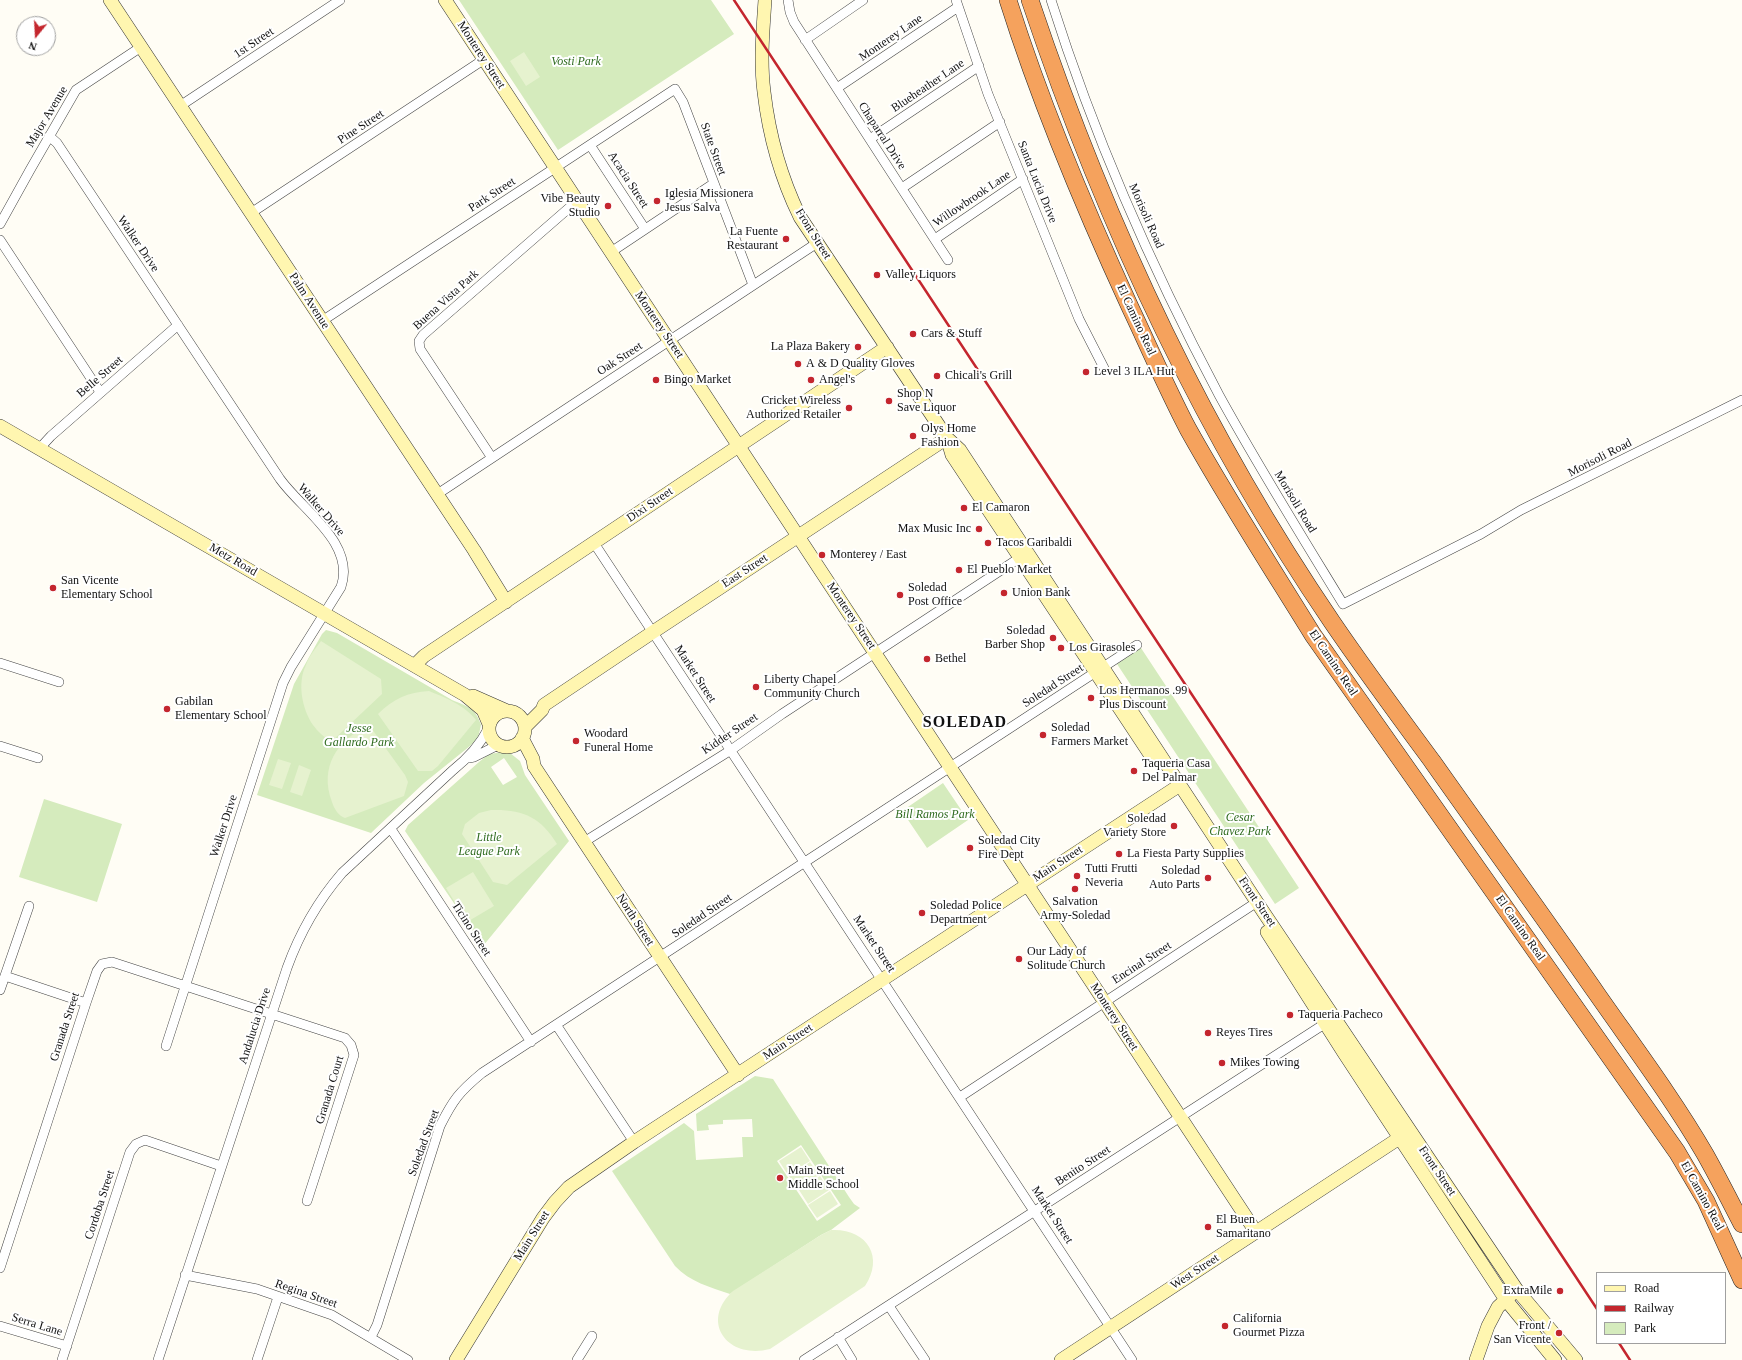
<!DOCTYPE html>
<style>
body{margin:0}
#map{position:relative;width:1742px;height:1360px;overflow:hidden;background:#fffdf5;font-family:"Times New Roman",serif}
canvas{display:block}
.legend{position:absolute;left:1596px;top:1272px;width:130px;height:72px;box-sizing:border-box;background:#fff;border:1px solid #a0a0a0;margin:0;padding:5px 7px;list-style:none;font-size:12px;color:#111}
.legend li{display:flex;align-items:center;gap:8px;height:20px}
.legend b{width:20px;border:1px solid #a0a0a0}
.north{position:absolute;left:16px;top:16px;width:40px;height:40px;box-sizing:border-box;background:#fff;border:1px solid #a0a0a0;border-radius:50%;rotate:198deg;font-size:11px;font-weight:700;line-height:16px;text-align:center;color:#111}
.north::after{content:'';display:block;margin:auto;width:14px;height:18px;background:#c4262e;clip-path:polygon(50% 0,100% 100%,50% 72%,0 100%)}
</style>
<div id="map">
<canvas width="1742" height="1360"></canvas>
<ul class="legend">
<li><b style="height:5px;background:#fff6b0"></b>Road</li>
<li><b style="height:5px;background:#c4262e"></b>Railway</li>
<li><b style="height:11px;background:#d5ebbd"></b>Park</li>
</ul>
<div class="north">N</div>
</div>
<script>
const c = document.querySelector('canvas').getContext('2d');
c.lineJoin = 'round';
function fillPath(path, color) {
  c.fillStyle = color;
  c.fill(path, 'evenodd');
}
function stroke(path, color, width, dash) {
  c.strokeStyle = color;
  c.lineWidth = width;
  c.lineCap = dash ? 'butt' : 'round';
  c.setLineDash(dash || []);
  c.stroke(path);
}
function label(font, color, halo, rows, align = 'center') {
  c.font = font + ' "Times New Roman",serif';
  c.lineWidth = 4;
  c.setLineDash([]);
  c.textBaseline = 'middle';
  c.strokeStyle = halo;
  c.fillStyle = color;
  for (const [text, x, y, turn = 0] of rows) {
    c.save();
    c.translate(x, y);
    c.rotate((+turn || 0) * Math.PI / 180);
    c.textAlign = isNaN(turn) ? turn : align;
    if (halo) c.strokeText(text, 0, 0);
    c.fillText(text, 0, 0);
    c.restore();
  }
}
const green = new Path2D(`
 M459,0H711L734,34L558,150Z
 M326,630L337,633L452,700C468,707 475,707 481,725L478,738L470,746L424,783L371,833L257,795L294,684L322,634Z
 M1141,648L1299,888L1275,904L1117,664Z
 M503,752L510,753L520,761L525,775L569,841L483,946L405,831L408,825L479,762L489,754ZM504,758L517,777L503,785L491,767Z
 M943,783L968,820L927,848L902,811Z
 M44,799L122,824L97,902L19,877Z
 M755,1076L773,1079L849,1197L854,1204L860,1208L831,1230L821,1235L730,1294C710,1287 690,1282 675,1266L612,1171L684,1123L694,1131L696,1160L743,1157L742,1137H753L752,1119L723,1120V1124L708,1125L709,1130L697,1131L696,1114ZM801,1145L841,1205L817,1221L777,1161Z`);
const pitch = new Path2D(`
 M524,52L540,77L526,86L510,61Z
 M321,641L381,679L382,694L331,742C324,737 318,732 313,725C302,709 297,683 306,665C309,656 316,648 321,641Z
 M429,691C444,697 466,706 476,720L438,766L432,771H418L378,714C393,699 408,692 429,691Z
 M369,725L405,775L408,782L404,796L345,818C339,816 334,809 332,802C319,767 337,740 369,725Z
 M278,759L291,763L282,789L269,785Z
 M299,765L311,770L302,796L290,792Z
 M491,810C522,809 541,817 557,844L507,885L493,882L462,834L465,824L479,813Z
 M473,872L494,906L467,922L446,888Z
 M801,1147L810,1161L788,1175L779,1161Z
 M810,1162L819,1175L798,1189L789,1176Z
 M820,1176L829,1190L808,1204L799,1190Z
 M830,1191L838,1204L817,1218L808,1205Z
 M831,1230C866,1228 885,1256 865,1286L770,1349C728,1360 699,1322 733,1291L821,1235Z`);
const street = new Path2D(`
 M788,0L790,12L794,22L948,260
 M956,0L988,94L1079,319L1105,370
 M1051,0C1094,136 1152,269 1219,395C1258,466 1301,535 1343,604L1481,534L1521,510L1742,400
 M805,40L863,0
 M837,88L958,7
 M180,106L340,0
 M49,136L57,143L280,479C302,510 356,543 341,587L291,667L283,683L166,1046
 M870,139L979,66
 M590,145L645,229
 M902,188L1000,122
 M251,213L483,60
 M0,224L30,170L76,90L141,47
 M935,239L1023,179
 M0,240L100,392
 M611,252L713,184
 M322,321L675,89L683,102L753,285
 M39,449L51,436L178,325
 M492,458L420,349L419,341L423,335L577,201
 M436,495L817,243
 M594,543L1132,1360
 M0,663L59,682
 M0,746L38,758
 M469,758L474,757L498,745
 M391,829L531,1042
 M584,842L731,750L782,714L1024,555
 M5,976L86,1003
 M0,990L29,906
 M557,1026L634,1142
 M960,1097L1257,902
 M0,1268L86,1003L97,971L102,964L112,962L345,1038L351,1045L354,1055L307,1201
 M185,1275L257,1289L332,1315L408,1360
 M889,1306L925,1360
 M0,1326L67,1346
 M371,1337L377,1325L440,1126C453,1100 459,1092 482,1073L1137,645
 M838,1337L852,1360
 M62,1360L130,1152L136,1144L145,1140L221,1166
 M158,1360L287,968C300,932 317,902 342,873L452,771C467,759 479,747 488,729
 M257,1360L278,1297
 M577,1360L592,1336
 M804,1360L1329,1021`);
const secondary = new Path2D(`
 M110,0L474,550L506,602
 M445,0L1256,1232
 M765,0C763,30 760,61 764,92C769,135 781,178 800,217L947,438L960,450L1264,913L1517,1290L1576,1360
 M0,426L465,695L483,710L489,724
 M947,438L952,455L1153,759
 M415,665L424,656L887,347
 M473,696L507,711
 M489 729a18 18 0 1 1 36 0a18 18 0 1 1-36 0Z
 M525,727L542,710L544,705L653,632L947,438
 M522,738L533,759L534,766L738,1075
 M1267,932L1344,1053L1506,1300L1555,1360
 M456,1360L543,1218L555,1202L569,1187L634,1142L1180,785
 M1061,1360L1407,1133
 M1476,1360L1488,1326L1498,1307L1511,1295`);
const highway = new Path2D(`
 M1008,0C1041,105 1084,207 1130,307C1149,347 1167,389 1188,429C1227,499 1271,567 1313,635L1677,1152L1706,1201L1742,1280
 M1030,0C1103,218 1202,431 1332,622C1364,669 1398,715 1432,761C1487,839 1543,916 1597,994C1634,1047 1673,1099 1705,1154C1718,1177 1730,1201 1742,1224`);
const rail = new Path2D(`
 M734,0L1597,1309
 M1619,1343L1630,1360`);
const markers = [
 [657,201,4,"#c4262e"],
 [608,206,4,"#c4262e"],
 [786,239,4,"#c4262e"],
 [877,275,4,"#c4262e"],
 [913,334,4,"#c4262e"],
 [858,347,4,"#c4262e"],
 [798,364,4,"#c4262e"],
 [1086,372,4,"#c4262e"],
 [937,376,4,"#c4262e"],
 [656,380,4,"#c4262e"],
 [811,380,4,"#c4262e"],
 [889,401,4,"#c4262e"],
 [849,408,4,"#c4262e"],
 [913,436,4,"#c4262e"],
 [964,508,4,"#c4262e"],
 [979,529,4,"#c4262e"],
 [988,543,4,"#c4262e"],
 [822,555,4,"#c4262e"],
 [959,570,4,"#c4262e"],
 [53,588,4,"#c4262e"],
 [1004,593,4,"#c4262e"],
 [900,595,4,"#c4262e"],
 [1053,638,4,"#c4262e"],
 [1061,648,4,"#c4262e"],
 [927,659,4,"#c4262e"],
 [756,687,4,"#c4262e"],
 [1091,698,4,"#c4262e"],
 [167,709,4,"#c4262e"],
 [1043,735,4,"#c4262e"],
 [576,741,4,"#c4262e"],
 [1134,771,4,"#c4262e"],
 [1174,826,4,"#c4262e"],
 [970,848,4,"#c4262e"],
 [1119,854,4,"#c4262e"],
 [1077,876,4,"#c4262e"],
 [1208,878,4,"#c4262e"],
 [1075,889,4,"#c4262e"],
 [922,913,4,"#c4262e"],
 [1019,959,4,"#c4262e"],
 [1290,1015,4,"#c4262e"],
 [1208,1033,4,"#c4262e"],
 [1222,1063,4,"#c4262e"],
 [780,1178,4,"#c4262e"],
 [1208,1227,4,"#c4262e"],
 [1560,1291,4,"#c4262e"],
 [1225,1326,4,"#c4262e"],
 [1559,1333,4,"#c4262e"]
];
const streetNames = [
 ["Monterey Lane",891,38,-34],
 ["1st Street",254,43,-34],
 ["Monterey Street",481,55,57],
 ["Blueheather Lane",928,86,-34],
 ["Major Avenue",47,117,-59],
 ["Pine Street",361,127,-33],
 ["Chaparral Drive",882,136,57],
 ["State Street",713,149,70],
 ["Acacia Street",628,180,57],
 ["Santa Lucia Drive",1037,182,68],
 ["Park Street",492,195,-33],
 ["Willowbrook Lane",972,199,-34],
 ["Morisoli Road",1146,216,66],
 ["Front Street",813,234,58],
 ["Walker Drive",138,244,56],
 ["Buena Vista Park",446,300,-42],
 ["Palm Avenue",309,301,57],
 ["El Camino Real",1136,320,65],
 ["Monterey Street",659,325,56],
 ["Oak Street",620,359,-33],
 ["Belle Street",100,377,-41],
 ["Morisoli Road",1600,458,-27],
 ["Morisoli Road",1295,502,59],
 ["Dixi Street",650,505,-34],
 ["Walker Drive",321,510,49],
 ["Metz Road",233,560,30],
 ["East Street",745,571,-33],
 ["Monterey Street",851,616,56],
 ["El Camino Real",1333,663,56],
 ["Market Street",695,674,57],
 ["Soledad Street",1053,686,-33],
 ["Kidder Street",730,734,-34],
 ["Walker Drive",224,826,-72],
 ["Main Street",1058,864,-33],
 ["Front Street",1257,902,56],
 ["Soledad Street",702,916,-34],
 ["North Street",635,920,57],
 ["El Camino Real",1520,928,55],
 ["Ticino Street",471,929,57],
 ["Market Street",874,944,56],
 ["Encinal Street",1142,963,-33],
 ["Monterey Street",1114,1017,57],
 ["Andalucia Drive",255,1026,-72],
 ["Granada Street",65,1027,-72],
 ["Main Street",788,1042,-33],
 ["Granada Court",330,1090,-73],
 ["Soledad Street",424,1143,-70],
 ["Benito Street",1083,1166,-33],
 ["Front Street",1437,1171,56],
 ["El Camino Real",1702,1196,61],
 ["Cordoba Street",100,1205,-72],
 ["Market Street",1052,1215,57],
 ["Main Street",532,1236,-58],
 ["West Street",1195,1272,-33],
 ["Regina Street",306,1294,19],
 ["Serra Lane",37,1325,17]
];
const parkNames = [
 ["Vosti Park",576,62],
 ["Jesse",359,729],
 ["Gallardo Park",359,743],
 ["Bill Ramos Park",935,815],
 ["Cesar",1240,818],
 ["Chavez Park",1240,832],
 ["Little",489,838],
 ["League Park",489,852]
];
const poiNames = [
 ["Iglesia Missionera",665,194],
 ["Jesus Salva",665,208],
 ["Vibe Beauty",600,199,"right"],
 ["Studio",600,213,"right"],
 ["La Fuente",778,232,"right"],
 ["Restaurant",778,246,"right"],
 ["Valley Liquors",885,275],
 ["Cars & Stuff",921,334],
 ["La Plaza Bakery",850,347,"right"],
 ["A & D Quality Gloves",806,364],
 ["Level 3 ILA Hut",1094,372],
 ["Chicali's Grill",945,376],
 ["Bingo Market",664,380],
 ["Angel's",819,380],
 ["Shop N",897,394],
 ["Save Liquor",897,408],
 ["Cricket Wireless",841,401,"right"],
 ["Authorized Retailer",841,415,"right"],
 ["Olys Home",921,429],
 ["Fashion",921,443],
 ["El Camaron",972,508],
 ["Max Music Inc",971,529,"right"],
 ["Tacos Garibaldi",996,543],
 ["Monterey / East",830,555],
 ["El Pueblo Market",967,570],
 ["San Vicente",61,581],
 ["Elementary School",61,595],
 ["Soledad",908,588],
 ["Post Office",908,602],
 ["Union Bank",1012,593],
 ["Soledad",1045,631,"right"],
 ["Barber Shop",1045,645,"right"],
 ["Los Girasoles",1069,648],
 ["Bethel",935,659],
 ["Liberty Chapel",764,680],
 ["Community Church",764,694],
 ["Los Hermanos .99",1099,691],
 ["Plus Discount",1099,705],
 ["Gabilan",175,702],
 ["Elementary School",175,716],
 ["Soledad",1051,728],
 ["Farmers Market",1051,742],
 ["Woodard",584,734],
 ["Funeral Home",584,748],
 ["Taqueria Casa",1142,764],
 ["Del Palmar",1142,778],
 ["Soledad",1166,819,"right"],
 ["Variety Store",1166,833,"right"],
 ["Soledad City",978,841],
 ["Fire Dept",978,855],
 ["La Fiesta Party Supplies",1127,854],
 ["Tutti Frutti",1085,869],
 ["Neveria",1085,883],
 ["Soledad",1200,871,"right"],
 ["Auto Parts",1200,885,"right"],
 ["Salvation",1075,902,"center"],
 ["Army-Soledad",1075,916,"center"],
 ["Soledad Police",930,906],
 ["Department",930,920],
 ["Our Lady of",1027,952],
 ["Solitude Church",1027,966],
 ["Taqueria Pacheco",1298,1015],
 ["Reyes Tires",1216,1033],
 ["Mikes Towing",1230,1063],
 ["Main Street",788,1171],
 ["Middle School",788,1185],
 ["El Buen",1216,1220],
 ["Samaritano",1216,1234],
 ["ExtraMile",1552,1291,"right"],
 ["California",1233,1319],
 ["Gourmet Pizza",1233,1333],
 ["Front /",1551,1326,"right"],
 ["San Vicente",1551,1340,"right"]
];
const districtNames = [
 ["SOLEDAD",965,723]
];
fillPath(green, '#d5ebbd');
fillPath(pitch, '#e6f2cf');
stroke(street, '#444', 10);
stroke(secondary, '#333', 14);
stroke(highway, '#222', 18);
stroke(street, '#fff', 9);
stroke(secondary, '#fff6b0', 13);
stroke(highway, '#f5a25d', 17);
stroke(rail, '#c4262e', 2.5);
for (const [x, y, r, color] of markers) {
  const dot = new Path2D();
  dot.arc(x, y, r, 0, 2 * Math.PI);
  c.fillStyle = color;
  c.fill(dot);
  stroke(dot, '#fff', 1.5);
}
label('12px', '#111', '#fff', streetNames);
label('italic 12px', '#2f6b1f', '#fff', parkNames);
label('12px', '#111', '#fff', poiNames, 'left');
c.letterSpacing = '1px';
label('bold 16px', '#111', '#fff', districtNames);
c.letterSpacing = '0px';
</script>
